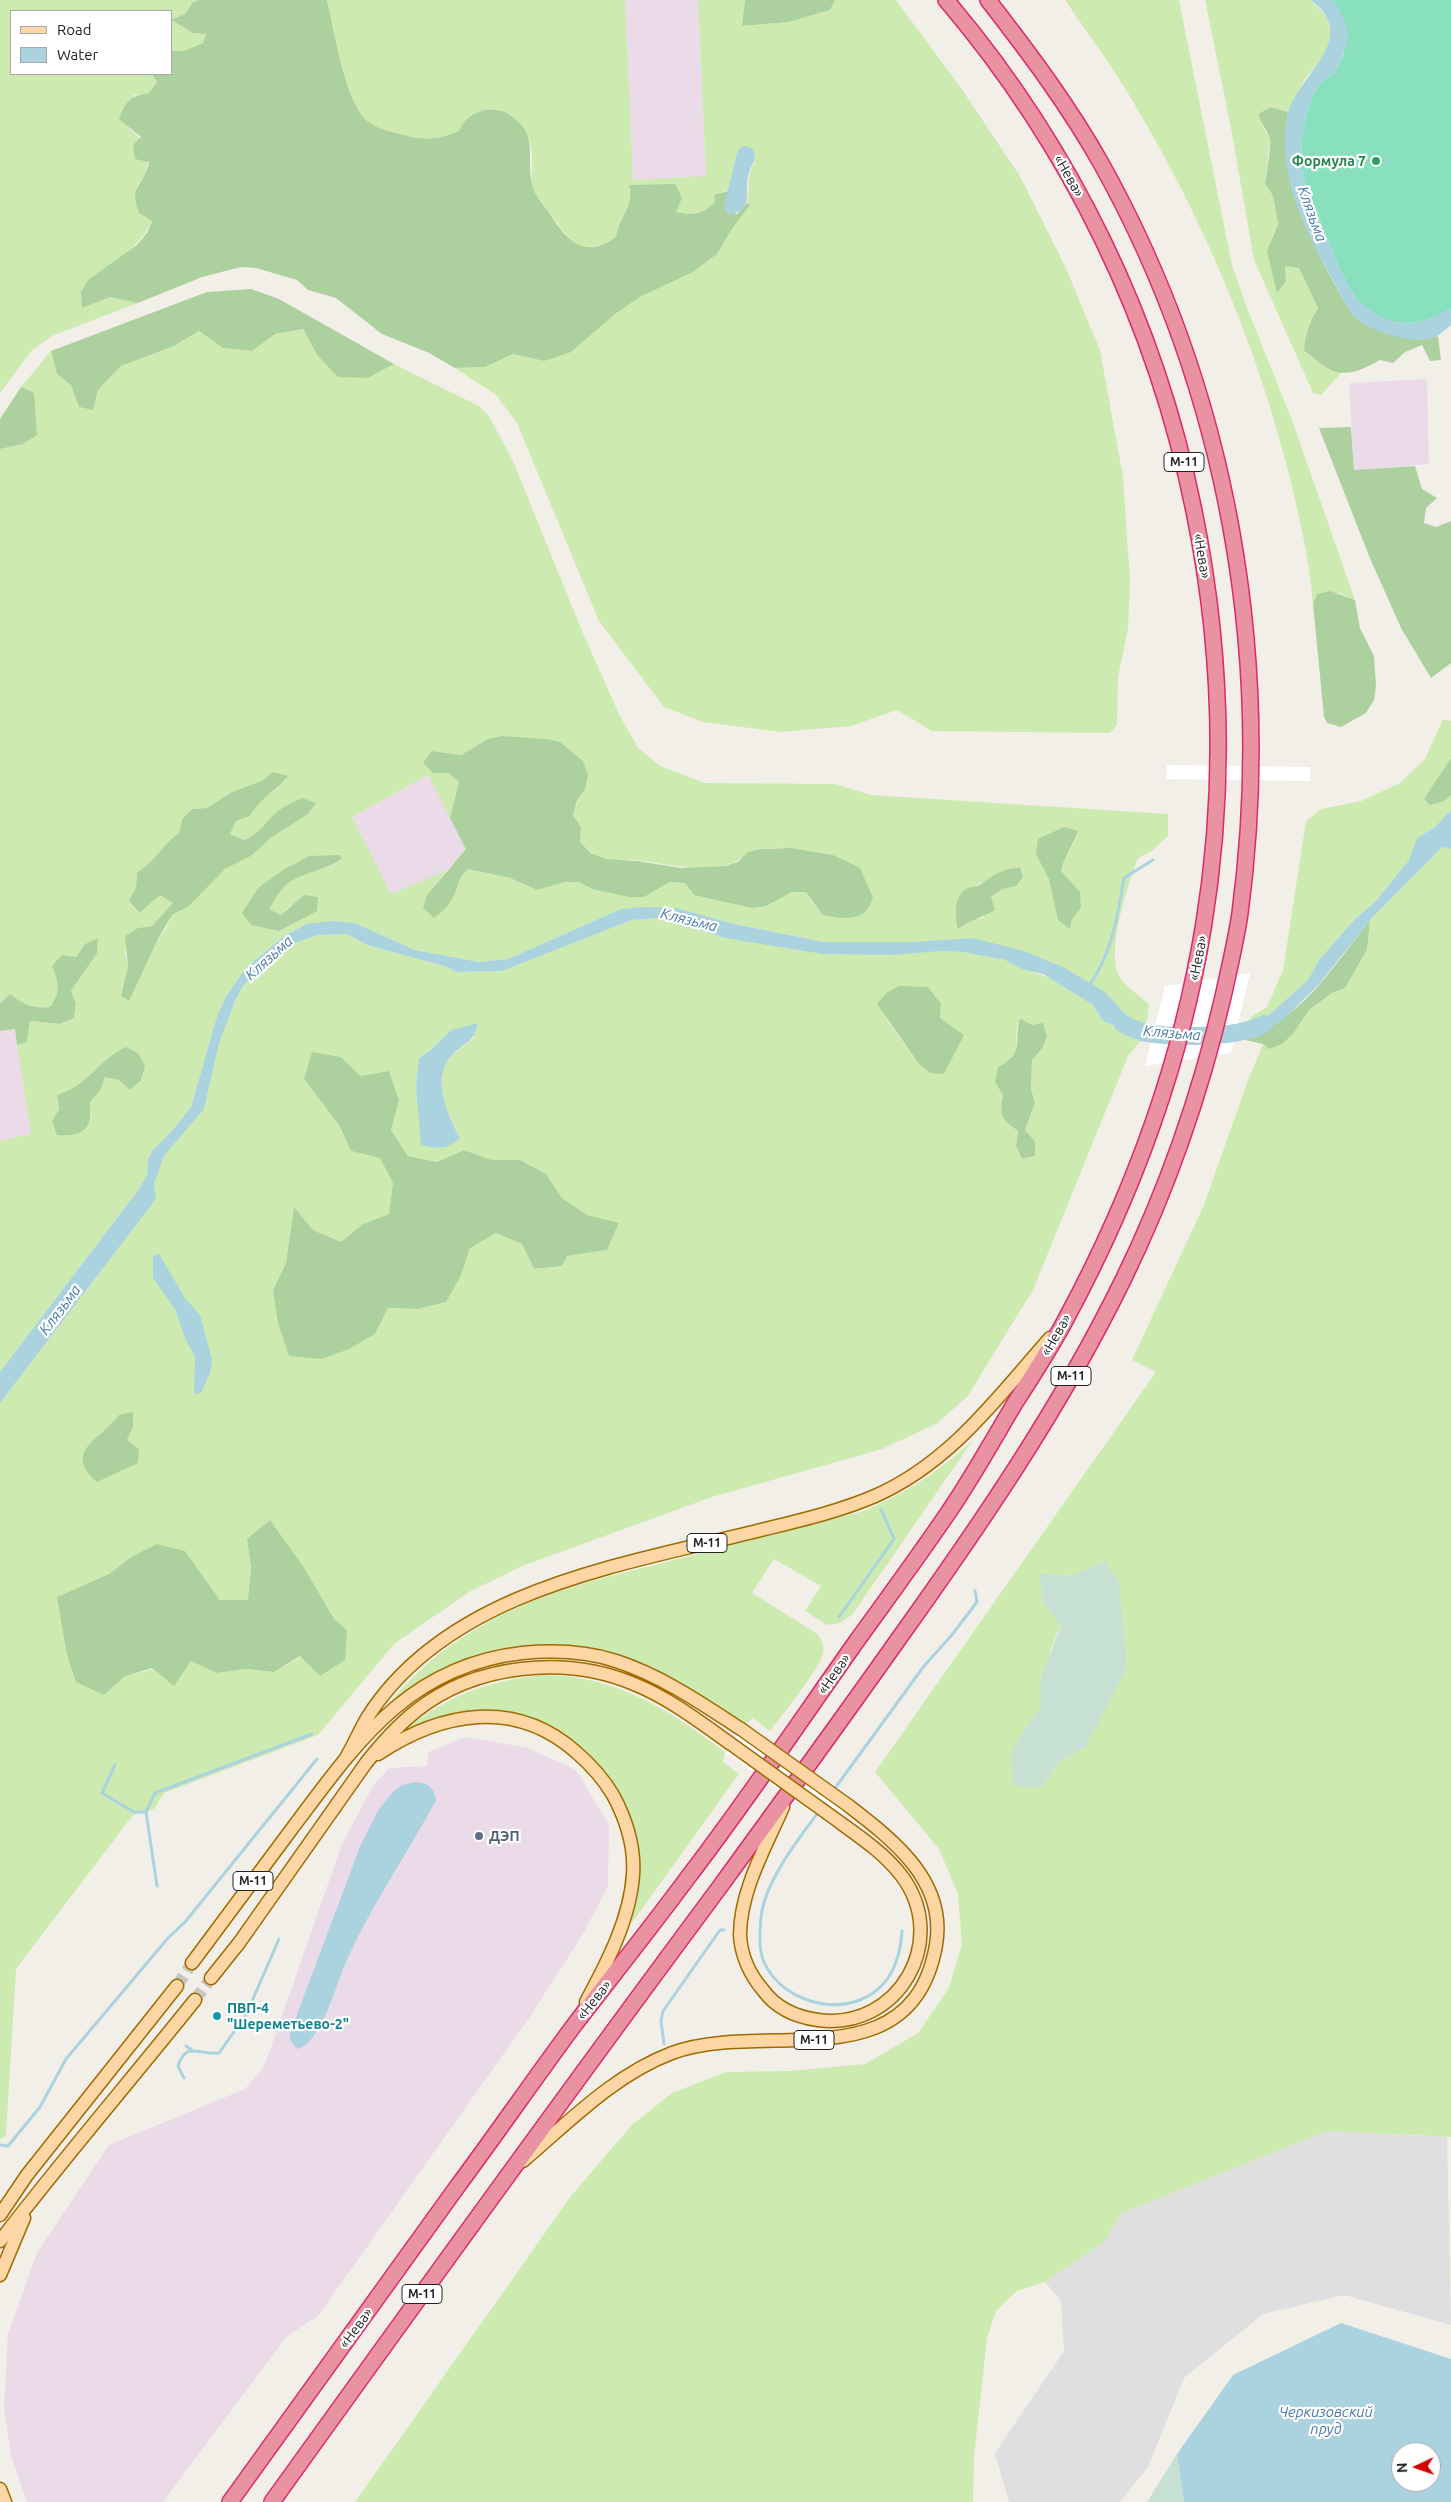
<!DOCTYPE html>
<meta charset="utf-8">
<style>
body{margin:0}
#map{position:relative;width:1451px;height:2502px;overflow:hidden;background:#f2efe9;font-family:Ubuntu,sans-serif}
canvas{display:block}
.legend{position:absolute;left:10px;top:10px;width:162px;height:65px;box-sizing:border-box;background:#fff;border:1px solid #a7a7a7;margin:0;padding:6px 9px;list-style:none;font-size:15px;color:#222}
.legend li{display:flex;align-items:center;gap:10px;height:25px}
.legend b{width:25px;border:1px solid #a7a7a7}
.north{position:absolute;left:1391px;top:2442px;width:50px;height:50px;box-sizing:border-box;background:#fff;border:1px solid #a7a7a7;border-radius:50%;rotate:267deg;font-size:14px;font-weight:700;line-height:20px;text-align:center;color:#222}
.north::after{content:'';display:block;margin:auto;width:18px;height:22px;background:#d40000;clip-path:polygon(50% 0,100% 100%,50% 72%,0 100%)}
</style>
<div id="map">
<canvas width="1451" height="2502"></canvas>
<ul class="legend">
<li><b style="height:6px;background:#fcd6a4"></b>Road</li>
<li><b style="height:14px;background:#aad3df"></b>Water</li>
</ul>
<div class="north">N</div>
</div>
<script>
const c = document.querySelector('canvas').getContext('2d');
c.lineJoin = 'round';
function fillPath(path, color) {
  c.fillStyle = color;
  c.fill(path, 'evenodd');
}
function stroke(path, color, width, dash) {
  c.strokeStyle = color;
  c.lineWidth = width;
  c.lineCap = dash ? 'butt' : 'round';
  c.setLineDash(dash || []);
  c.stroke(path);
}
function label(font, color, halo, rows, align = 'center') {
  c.font = font + ' Ubuntu,sans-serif';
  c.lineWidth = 4.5;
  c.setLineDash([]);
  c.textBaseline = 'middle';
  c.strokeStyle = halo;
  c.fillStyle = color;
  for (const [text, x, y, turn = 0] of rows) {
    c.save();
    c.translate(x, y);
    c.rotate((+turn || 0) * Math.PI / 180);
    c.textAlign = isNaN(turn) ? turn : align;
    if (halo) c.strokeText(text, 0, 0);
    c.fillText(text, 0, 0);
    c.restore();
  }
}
const residential = new Path2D(`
 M1327,2131L1447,2137L1451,2325L1344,2295L1263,2314L1184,2378L1148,2467L1120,2502H1009L995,2453L1064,2351L1061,2301L1045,2282L1104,2242L1122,2213Z`);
const industrial = new Path2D(`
 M625,0H698L706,177L632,180Z
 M1427,379L1429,464L1354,470L1349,383Z
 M428,775L467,849L447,870L391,895L352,817Z
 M15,1028L31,1134L0,1141V1031Z
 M466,1737L528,1748L576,1770L609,1825L608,1886L583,1934L529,2018L318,2316L287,2336L163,2502H27L11,2456L4,2407L8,2334L37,2253L109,2145L245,2089L264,2067L342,1844L373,1786L389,1768L427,1766L428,1752Z`);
const grass = new Path2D(`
 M0,0H199L193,2L185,14L171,20V11H11V74H152L157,82L149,93L134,95L129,129C151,143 154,167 137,186L139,213L152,220C140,249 113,262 89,279L83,307L110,297L138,303L54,335L32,350L0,393Z
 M327,0H625L633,180L706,176L698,0H745L743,26L789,22L830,10L835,0H896L961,88L1020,176L1065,266L1100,350L1123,477L1130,581L1128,629L1118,677L1117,725L1110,733L932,731L897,710L851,726L781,732L703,722L664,707L599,621L517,423L496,395L455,368L485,367L513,354L544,361L640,297L693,272L717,254L732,229L751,204H746C752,186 744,182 755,162L736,156L729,191H724C718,198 712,207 705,212C685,225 646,195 629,185C633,213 619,213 616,237C580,264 568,236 548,211C542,203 537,198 533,189C529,175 535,157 530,143C524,126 505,103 485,110C473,114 464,119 460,131C440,139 425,141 404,135C391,132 372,128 363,117C344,92 334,31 327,0Z
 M1065,0H1179L1232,265L1247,308L1293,423L1355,600L1339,593L1317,594L1313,604C1309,556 1298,510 1286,463C1252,333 1198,209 1129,95C1109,62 1086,31 1065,0Z
 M1205,0H1311L1328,18L1331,37L1324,56L1304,80L1288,112L1271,107L1263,127L1270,140C1267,155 1269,168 1265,183L1273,196L1278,224C1263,253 1273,263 1277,292L1286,281L1285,266L1299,268L1318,308C1309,323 1305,335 1304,351L1328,369L1342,372L1321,395L1313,393L1254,260L1231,128Z
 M171,20L193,33L206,34L203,43L184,51H171Z
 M303,329L317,355L368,378L394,364L479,406L489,416L513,461L582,631L619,714L638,748L660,766L705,783L835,784L871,795L1168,814V836L1152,851L1138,858C1128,884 1107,948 1118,974C1123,985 1140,996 1149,1004L1146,1029L1132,1021L1105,992L973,938L912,942H824L734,924L676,908L621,909L508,959L479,962L415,950L355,923L284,936L245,969L227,995L217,1016L191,1107L171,1132L153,1150L148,1159L147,1175L139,1189L0,1372V1141L31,1134L17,1045L27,1041L30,1021L60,1024L74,1018L76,1004L71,991L96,953L98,938L85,944L58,981V995L50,1007C33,1009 23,1004 10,994L0,1003V449L23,444L34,394L21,387L51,351L57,374L71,385L79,407L93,409L98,390L121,366L174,346L199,331L223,348L252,351L275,334ZM488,739L583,761C592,786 579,792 573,815L581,827L580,842C588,850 595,856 605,859C615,861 626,859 636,860C667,864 696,872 727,865C741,862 747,851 761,849C785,845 810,851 833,855L813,904L807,892H792L766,906L694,895L685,883L670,882L657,890L606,891L592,889L579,882H565L537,890L510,878L468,869C451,887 456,900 434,918L427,895L447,870L391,894L352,817L428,775L450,818L459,782L448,773L432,751L461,755ZM273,772L279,787L257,803L250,816L236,821L230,834L244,840L257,835L277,812L316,803L308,814L272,837L251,856L225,869L189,906L172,915L166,928L121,996L128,966L125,952L138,928L152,926L173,903L160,895L138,913L129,901L136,887L137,872C155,863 162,844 179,833L182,819L192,809L207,808L232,792L261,781ZM1078,832C1073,846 1064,857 1061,871L1081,908L1072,919L1054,892L1049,878ZM342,858C335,868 298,873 285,886C279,892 274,902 268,909L281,915L291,905L316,911L279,931L258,888ZM1020,867L1002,889L991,897L983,918L969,920L958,929L966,889C988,883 995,871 1020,867ZM103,1064L119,1080L105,1077L100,1091L90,1102L92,1117L52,1121L59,1109L57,1095L71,1091Z
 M1443,719L1451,721V758L1425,799L1444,801L1451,795V810L1435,827L1417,838L1409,860L1375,902L1354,920L1319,960L1308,980L1268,1016L1257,1025L1245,1027L1251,1017L1267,1007L1283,970L1306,821L1321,809L1361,801L1400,783L1425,759Z
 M1442,847L1451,849V2137L1327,2131L1122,2213L1104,2242L1045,2282L1017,2291L996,2311L987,2338L974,2458L973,2502H355L571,2196L632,2125L672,2093L726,2072L790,2071L865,2064L918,2033L949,1988L962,1944L958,1894L939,1849L875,1772L1156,1372L1132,1360L1204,1205L1247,1083L1263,1044H1282L1293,1034L1309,1010L1332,993L1345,988L1367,950L1370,920ZM1105,1563L1085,1747L1059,1762L1042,1787L1024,1730L1041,1707L1050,1651L1061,1625L1043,1601L1040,1573L1069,1576Z
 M661,918L725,938L755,942L963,952L1005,960L1056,981L1093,1005L1102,1020L1143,1038L1128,1056L1033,1290L967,1397L936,1424L882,1449L712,1497L522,1566L469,1592L394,1644L318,1735L164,1793L154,1809L133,1815L16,1969L6,2136L0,2139V1403L156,1199L154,1184L164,1156L204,1109L219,1044L235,1001L243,986L266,961L290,944L318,935L347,934L367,945L444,966L458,972L502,971L632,920ZM941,1004L940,1018L919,1064L885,1017ZM1020,1018L1032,1025L1042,1049L1032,1060L1031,1089L1035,1103L1025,1130L1035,1141V1156L1022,1159L1016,1146L1018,1131C1003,1121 999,1113 1003,1095L996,1082L998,1067C1028,1051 1010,1042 1020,1018ZM451,1030L475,1037L451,1056L442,1068V1098L460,1138L420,1115L416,1086L419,1058L431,1050ZM341,1057L361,1076L399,1101L391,1130L408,1156L437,1162L464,1150L492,1160H520L546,1174L562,1198L587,1215L619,1224L607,1250L567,1256L562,1266L534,1269L522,1244L496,1233L470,1247L461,1275L417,1309L388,1308L375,1334L273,1290L286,1263L294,1207L313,1230L341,1242L363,1224L389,1214L393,1183L380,1158L351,1151L339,1125L304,1079ZM111,1427H133L127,1440L99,1434ZM269,1521L305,1569L334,1619L347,1630L274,1672L246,1669L217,1673L191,1660L125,1676L57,1597L109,1574L131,1557L185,1551L220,1600H249L251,1568L247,1539Z
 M973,1440L852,1615L840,1623L827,1625L805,1611L821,1586L774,1559L752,1593L816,1633C822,1639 825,1646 823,1654C819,1670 782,1715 770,1731L753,1718L745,1724C711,1702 677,1678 640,1663C546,1626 462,1647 385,1708C440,1641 503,1608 584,1583L864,1511C906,1493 940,1471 973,1440Z
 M541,1675C616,1675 667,1709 725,1752L723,1762L739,1774L631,1924C669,1778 536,1659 399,1735C444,1697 483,1682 541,1675Z`);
const forest = new Path2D(`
 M199,0H327C334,31 344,93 363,117C372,128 391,132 404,135C425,141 440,139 459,131C464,119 473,113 485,110C492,108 501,110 507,113C542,134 524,158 533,188C537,199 544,205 550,214C567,241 585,260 616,237C619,215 634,210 629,185L675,184L682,198L676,212C693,216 702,215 715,202L714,195L729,191L724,208L737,214L746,204H751L732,229L717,254L693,272L640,297L615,314L571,352L544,361L513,354L485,367L455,368L429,353L382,334L336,298L308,290L297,280L256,268L241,267L202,277L138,303L110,297L82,308L81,292L89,279L137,245L147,233L152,221L139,213C128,185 144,187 149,162L135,159L133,145L141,137L119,119C125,102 131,95 149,93L157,82L152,74H171V51H184L203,43L206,34L193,33L171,20L185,14L193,2Z
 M745,0H835L830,10L789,22L742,26Z
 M1271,107L1288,112C1280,175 1305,230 1334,283C1340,293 1348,311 1357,319C1364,324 1415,336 1427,339L1438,336L1441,360L1430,361L1422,345L1405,352L1393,363L1380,360C1364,369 1345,379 1327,368C1319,363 1312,356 1304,351C1305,335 1309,323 1318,308L1299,268L1285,266L1286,281L1277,293L1267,251L1278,224L1273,196L1265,183C1267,176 1271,144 1270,139C1267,131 1261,122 1258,114Z
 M251,289L279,299L394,364L368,378L338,377L317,355L303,329L275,334L252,351L223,348L199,331L174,346L121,366L98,390L93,410L79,407L71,385L57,374L51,351L207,292Z
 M21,387L34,393L37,435L23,444L0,449V419Z
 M1351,427L1354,470L1415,466L1422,489L1437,498L1426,508L1424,523L1436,527L1451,521V663L1431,678L1401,628L1369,556L1319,428Z
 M1330,591L1355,600L1360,628L1374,656L1376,686L1374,700L1366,713L1341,727L1327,723L1324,717L1313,604L1317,594Z
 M502,736L546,739L560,742L583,761L588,775L585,789L577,801L573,815L581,827L580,842L591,853L606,859L637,861L681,868L725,866L738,862L748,852L761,849L791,848L833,855L860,868L873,898C871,902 869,909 865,912C854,921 835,918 823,915L806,892H792L766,906L752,908L694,895L685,883L670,882L644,897H629L592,889L579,882H565L537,890L510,878L468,869C456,881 460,884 453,897C449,906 442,912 434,918L423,908L427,895L466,849L450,818L459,782L448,773H433L423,762L432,751L461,755L488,739Z
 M1451,758V795L1444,801L1430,805L1424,799Z
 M273,772L288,776C276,791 259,799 250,816L236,821L230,834L244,840C261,833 264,823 277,812C284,806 294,802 302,798L316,803L308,814L272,837L251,856L225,869L189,906L172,915L158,939L129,1001L121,996L128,966L125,936L138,928L152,926L173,903L160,895L139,913L129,901L136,887L137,872C155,863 162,844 179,833L182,819L192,809L207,808L232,792L261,781Z
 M1064,827L1078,831C1073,845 1064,857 1061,871L1080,892L1081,908L1072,919L1070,929L1058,920L1049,879L1036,854L1038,839Z
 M339,855L342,858C334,868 298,873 285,886C279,892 274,901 269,909L281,915L304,895L318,897L317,911L279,931L251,925L242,913L258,888L283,870L309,856Z
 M1020,867L1023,877L1016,886L1002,889L991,897L995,910C982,918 969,920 958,929C955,916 953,898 966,889C971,886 977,887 981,884C994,874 1004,869 1020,867Z
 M1370,920L1367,950L1345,988L1332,993L1309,1010L1293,1034L1282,1044L1269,1049L1263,1044L1241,1039C1299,1024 1335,964 1370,920Z
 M98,938L97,953L71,991L76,1004L74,1018L60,1024L30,1021L27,1042L17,1045L15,1029L0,1031V1003L10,994C23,1004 33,1009 50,1007C61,992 59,983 52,966L62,955L76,957L85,944Z
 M899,986L928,987L941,1004L940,1018L964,1035L944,1074L930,1073L919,1064L877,1004L886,993Z
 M1020,1018L1032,1025L1043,1023L1047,1036L1042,1049L1032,1060L1031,1089L1035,1103L1025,1130L1035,1141V1156L1022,1159L1016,1146L1018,1131C1002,1120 999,1115 1003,1095L995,1082L998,1067C1026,1052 1013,1043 1020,1018Z
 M126,1047L138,1053L145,1066L141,1080L130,1090L119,1080L105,1077L100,1091L90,1102C93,1128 84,1137 57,1135L52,1121L59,1109L57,1095C88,1086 99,1059 126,1047Z
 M312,1052L341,1057L361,1076L389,1071L399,1101L391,1130L408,1156L437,1162L464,1150L492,1160H520L546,1174L562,1198L587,1215L619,1223L607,1250L567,1256L562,1266L534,1269L522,1244L496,1233L470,1248L461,1275L446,1302L417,1309L388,1308L375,1334L349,1349L322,1359L289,1356L278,1323L273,1290L286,1263L294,1207L313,1230L341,1242L363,1224L389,1214L393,1183L380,1158L351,1151L339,1125L304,1079Z
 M133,1412V1427L127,1440L139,1449L138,1463L97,1482C61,1451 103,1438 119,1415Z
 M270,1520L305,1569L334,1619L347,1630L345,1660L320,1676L300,1656L274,1672L246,1669L217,1673L191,1661L174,1686L152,1668L125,1676L104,1695L76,1682L67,1655L57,1597L109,1574L131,1557L157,1544L185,1551L220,1600H248L251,1568L247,1539Z`);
const wetland = new Path2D(`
 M1105,1562L1119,1581L1127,1668L1085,1747L1059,1762L1042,1787L1013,1786L1011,1755L1024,1730L1041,1707V1678L1061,1626L1043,1601L1039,1573L1069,1576Z
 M1177,2454L1184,2502H1147Z`);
const pitch = new Path2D(`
 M1332,0H1451V308C1422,328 1387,329 1362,304C1348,291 1332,251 1325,233C1316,213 1305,191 1302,169C1299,144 1306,82 1334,74L1344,54L1340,11Z`);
const water = new Path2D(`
 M1311,0H1332C1355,28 1350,44 1334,74C1306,82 1299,145 1302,169C1305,191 1316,213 1325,233C1332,251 1348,291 1362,304C1388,329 1422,328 1451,308V325C1444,331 1438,337 1429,339C1410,343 1372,332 1357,319C1348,311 1341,295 1335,284C1314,246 1291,205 1286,162C1285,147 1284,127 1288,113C1300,72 1361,39 1311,0Z
 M745,146L752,148C759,161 750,165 748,177C744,195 755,212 727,214L724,208L736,156L739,149Z
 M1451,810V849L1442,847L1370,920L1320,983L1283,1020L1259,1034L1241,1039L1245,1027L1257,1025L1268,1016L1308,980L1319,960L1354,920L1375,902L1409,860L1417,838L1435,827Z
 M643,907L676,908L734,924L824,942H912L973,938L1024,951L1065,968L1105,992L1132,1021L1146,1029L1143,1038L1102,1020L1093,1005L1043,974L1022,969L1005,960L963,952L940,951L893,955L823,954L725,938L661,918L632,920L502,971L457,972L444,966L367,945L347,934L318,935L291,944L266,961L243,986L235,1001L219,1044L204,1109L164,1156L154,1184L156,1199L0,1403V1372L139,1189L147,1175L148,1159L153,1150L171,1132L191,1107L217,1016L227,995L245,969L284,936L307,924L332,921L355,923L415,950L479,962L508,959L621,909Z
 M478,1023C473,1044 466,1041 452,1055C430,1078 448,1114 460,1138C447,1150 438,1149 421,1145L416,1086L419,1058L431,1050L451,1030Z
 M159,1254L185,1298L200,1315L202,1323L212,1359L210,1373L201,1393L194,1394L195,1357L185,1338L175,1309L153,1278V1256Z
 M414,1782C427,1783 434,1786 436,1800C406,1857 366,1912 342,1972C335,1990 318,2046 297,2049L290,2040V2033L361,1844L379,1809L393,1792L402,1785Z
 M1341,2323L1451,2359V2502H1184L1177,2454L1233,2375ZM1401,2452H1431V2482H1401Z`);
const pier = new Path2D(`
 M1167,765L1310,767V781L1166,779Z
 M1250,973L1231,1053L1145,1066L1165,986Z
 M745,1724L853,1800L833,1828L725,1752Z`);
const stream = new Path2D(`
 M1089,986C1113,951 1117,918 1124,878L1153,860
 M839,1617L894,1539L881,1509
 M115,1765L102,1793L134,1812H146
 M833,1791L924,1666L951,1636L977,1602L975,1591
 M820,1810C799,1838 765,1881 761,1917C760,1932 758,1948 764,1962C784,2008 858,2022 888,1978C898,1963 901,1948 902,1931
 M157,1886L146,1812L155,1793L312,1734
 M664,2044L661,2021L663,2011L720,1930H724
 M186,2046L192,2050
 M184,2078L178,2066C186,2040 201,2056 219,2053L246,2015L279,1939
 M0,2145L8,2146L40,2107L66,2059L168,1938L185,1922L317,1759`);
const river = new Path2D(`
 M1122,1023C1130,1027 1139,1032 1147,1033C1176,1038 1239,1038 1264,1024`);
const primaryTunnel = new Path2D(`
 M177,1986L192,1963
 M195,2000L211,1978`);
const primary = new Path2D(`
 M378,1754C441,1712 515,1698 576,1752C591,1765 603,1778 613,1795C626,1819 635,1847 633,1875C630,1919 607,1963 586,2002
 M347,1756C354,1744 360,1730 367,1718C449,1588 628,1564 765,1529C802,1520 840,1511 875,1496C950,1463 997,1398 1050,1338
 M783,1807C766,1846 740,1891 740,1935C741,1955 750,1975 763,1990C776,2008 796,2017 818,2020C898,2031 951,1940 901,1875C884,1853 860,1837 838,1821
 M192,1963C225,1919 258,1875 291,1830C355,1745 407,1666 522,1653C554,1650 585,1651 616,1661C662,1676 701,1703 741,1729
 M211,1978L239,1943L366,1763C381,1744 397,1726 416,1711C475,1664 565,1655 634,1684C669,1698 700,1722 731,1744
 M523,2161C570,2121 614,2075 672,2053C764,2019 912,2083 936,1945C947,1881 893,1840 849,1806
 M0,2215L27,2175L177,1986
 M0,2241C63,2159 130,2081 195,2000
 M0,2275L24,2218
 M0,2489L5,2502`);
const motorway = new Path2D(`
 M230,2502C306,2397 382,2292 457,2187C497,2133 535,2078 575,2024C613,1975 652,1926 689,1876C747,1800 801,1720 856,1642C887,1599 918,1557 948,1513C972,1478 993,1440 1015,1403C1033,1375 1052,1346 1067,1317C1204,1062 1252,796 1194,511C1156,322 1071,147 946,0
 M272,2502C420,2296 568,2091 719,1888C778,1807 837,1726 895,1644C978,1528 1060,1409 1123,1280C1167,1190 1200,1095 1223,997C1229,969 1236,941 1240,913C1274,656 1228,392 1102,165C1069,106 1029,53 988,0`);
const primaryBridge = new Path2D(`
 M741,1729L849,1806
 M731,1744L838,1821`);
const markers = [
 [1376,161,5,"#2e9e5b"],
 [479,1836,5,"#5c6f8a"],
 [217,2016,5,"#0f9aa8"]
];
const shields = [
 [1184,462,40],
 [1071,1376,40],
 [707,1543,40],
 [253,1881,40],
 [814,2040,40],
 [422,2294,40]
];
const shieldNames = [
 ["М-11",1184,462],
 ["М-11",1071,1376],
 ["М-11",707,1543],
 ["М-11",253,1881],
 ["М-11",814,2040],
 ["М-11",422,2294]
];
const leisureNames = [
 ["Формула 7",1366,161]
];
const streetNames = [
 ["«Нева»",1069,176,60],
 ["«Нева»",1202,556,80],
 ["«Нева»",1198,958,-79],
 ["«Нева»",1056,1335,-60],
 ["«Нева»",834,1674,-55],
 ["«Нева»",594,2000,-52],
 ["«Нева»",356,2328,-54]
];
const serviceNames = [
 ["ДЭП",489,1836]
];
const cultureNames = [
 ["ПВП-4",227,2008],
 ["\"Шереметьево-2\"",227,2024]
];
const waterNames = [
 ["Клязьма",1312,214,70],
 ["Клязьма",689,920,14],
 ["Клязьма",269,958,-42],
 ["Клязьма",1172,1033,5],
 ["Клязьма",60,1310,-53],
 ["Черкизовский",1326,2412],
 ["пруд",1326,2429]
];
fillPath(residential, '#e0dfdf');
fillPath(industrial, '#ebdbe8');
fillPath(grass, '#cdebb0');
fillPath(forest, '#add19e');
fillPath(wetland, '#c6e0d4');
fillPath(pitch, '#88e0be');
fillPath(water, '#aad3df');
fillPath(pier, '#fff');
stroke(stream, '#aad3df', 3);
stroke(river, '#aad3df', 18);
stroke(primaryTunnel, '#c8c6c1', 12, [12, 6]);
stroke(primary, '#a06b00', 15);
stroke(motorway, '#dc2a67', 18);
stroke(primary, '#fcd6a4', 12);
stroke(motorway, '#e892a2', 15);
stroke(primaryBridge, '#a06b00', 15, []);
stroke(primaryBridge, '#fcd6a4', 12);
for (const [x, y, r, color] of markers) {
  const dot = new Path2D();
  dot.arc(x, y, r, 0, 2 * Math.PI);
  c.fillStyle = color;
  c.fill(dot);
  stroke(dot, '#fff', 2);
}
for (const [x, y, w] of shields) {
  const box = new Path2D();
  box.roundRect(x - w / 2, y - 9.5, w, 19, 4);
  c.fillStyle = '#fff';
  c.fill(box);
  stroke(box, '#222', 1);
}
label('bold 12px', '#222', null, shieldNames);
label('bold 14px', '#27864d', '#fff', leisureNames, 'right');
label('14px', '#222', '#fff', streetNames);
label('bold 14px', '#4e5e75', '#fff', serviceNames, 'left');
label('bold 14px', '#0d838f', '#fff', cultureNames, 'left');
label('italic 15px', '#4a7aab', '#fff', waterNames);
</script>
